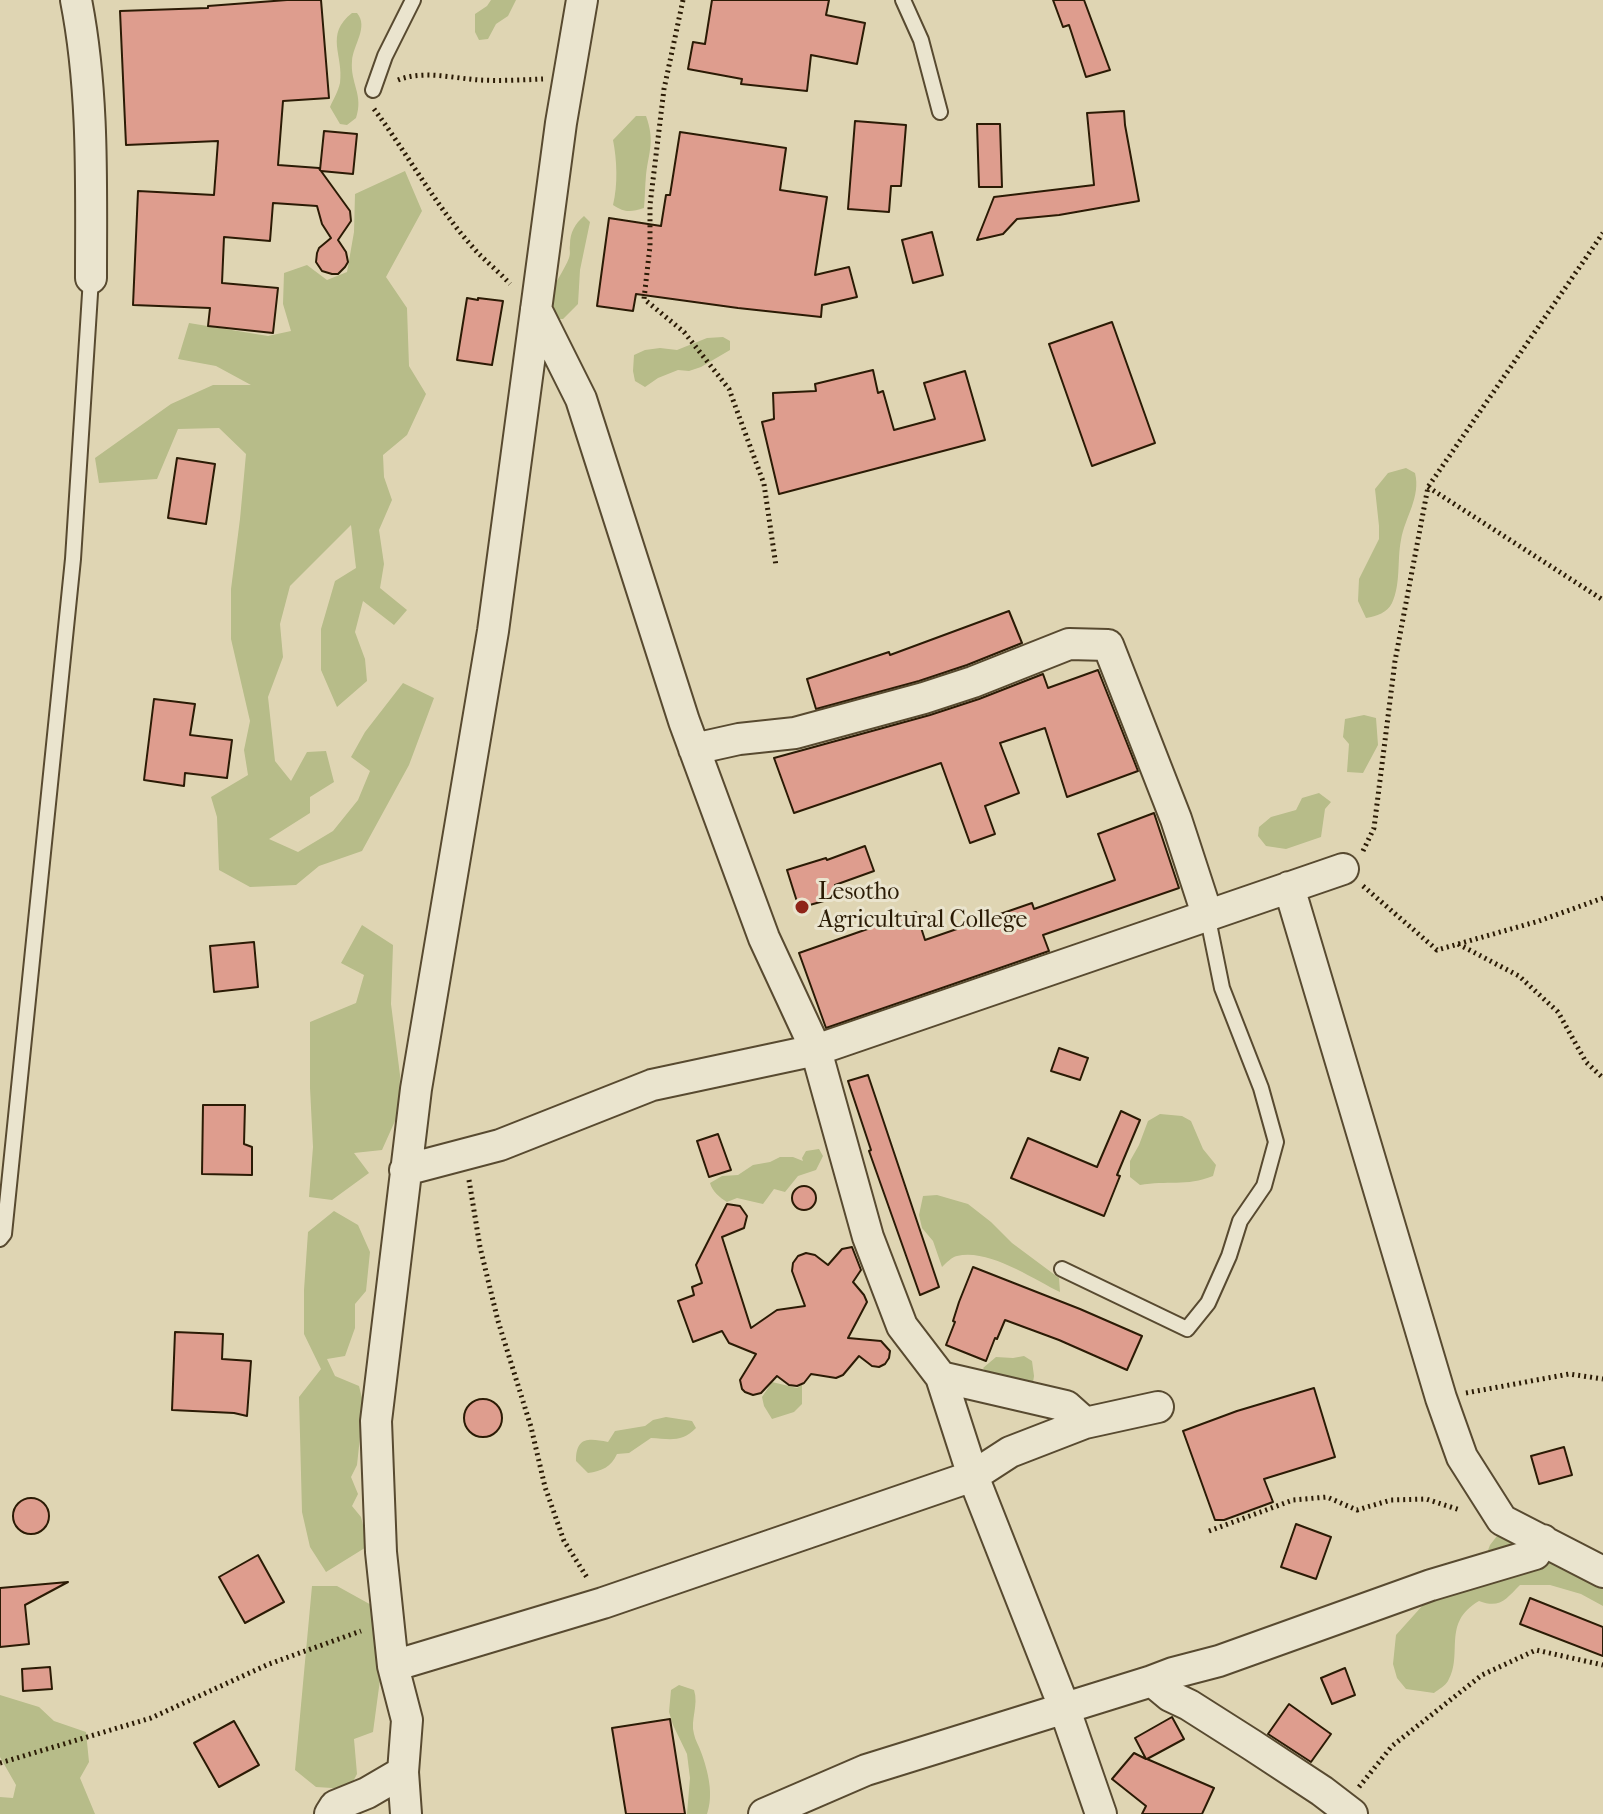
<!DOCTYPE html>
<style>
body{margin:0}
canvas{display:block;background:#dfd5b3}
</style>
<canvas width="1603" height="1814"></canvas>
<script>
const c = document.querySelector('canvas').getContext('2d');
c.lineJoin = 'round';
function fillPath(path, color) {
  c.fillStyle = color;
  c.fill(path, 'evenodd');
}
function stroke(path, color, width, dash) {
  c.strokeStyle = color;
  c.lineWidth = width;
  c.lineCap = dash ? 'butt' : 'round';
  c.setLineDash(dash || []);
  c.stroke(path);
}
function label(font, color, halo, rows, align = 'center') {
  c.font = font + ' "IM FELL French Canon",serif';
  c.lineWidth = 6;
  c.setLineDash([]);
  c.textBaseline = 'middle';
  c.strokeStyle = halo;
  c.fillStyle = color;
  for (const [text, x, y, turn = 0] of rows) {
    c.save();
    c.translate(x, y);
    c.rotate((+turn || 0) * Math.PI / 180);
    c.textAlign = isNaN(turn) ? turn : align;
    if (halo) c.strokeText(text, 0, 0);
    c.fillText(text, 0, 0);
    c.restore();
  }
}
const green = new Path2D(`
 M491,0H516L508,16L496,24L488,39L479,40L475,32V14L487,6Z
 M352,13H357C369,27 353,45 352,61C350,83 364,95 356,118L347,125L340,124L330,107C333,100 338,92 340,83C344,55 324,35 352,13Z
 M636,116H646C655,141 649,151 646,175C645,186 645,197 644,208C631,212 625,213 613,205C618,185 617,160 613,140Z
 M405,171L422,211L386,277L407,308L409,366L426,394L407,435L383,455L384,477L392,500L379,530L384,564L380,588L407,610L394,625L363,601L355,632L365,659L367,681L337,707L321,670V629L335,581L356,568L351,525L290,586L280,624L283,657L268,697L275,761L291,781L307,752L326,751L334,782L310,797V813L269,839L298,852L333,831L358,800L370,771L351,757L365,732L403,683L434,698L409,765L362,851L319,866L296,885L250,887L219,870L217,817L211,797L248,775L244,750L250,721L231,639V589L240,519L246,454L219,428L178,429L157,479L99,483L95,458L171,404L213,385H251L216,366L178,359L189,323L268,336L291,331L283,304L284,273L307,265L327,280L347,272L354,232L355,194Z
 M584,216L590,222L580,270L578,304L563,319H558C542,292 560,281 569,258C571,252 569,250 570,245C570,232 575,224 584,216Z
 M723,337L730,341V350L701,367L689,371L678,370L658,378L645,387L635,381L633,371L634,355L645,350L660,348L677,350L707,338Z
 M1406,468L1415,473C1421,497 1405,517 1401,540C1397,560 1401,584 1392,603C1387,613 1377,616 1366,618L1358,601L1359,579L1379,539V526L1375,489L1388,473Z
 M1364,715L1376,718L1378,745L1363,773L1347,772L1349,744L1343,737L1345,719Z
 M1319,793L1331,802L1325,809L1321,837L1286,849L1266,846L1258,836L1259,827L1271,817L1296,810L1302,798Z
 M362,925L393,945L391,1004L400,1075L399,1112L382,1150L354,1153L369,1173L332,1200L309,1197L313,1147L310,1088V1022L356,1003L364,975L341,963Z
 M1160,1114L1182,1116L1191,1121L1203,1149L1216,1165L1213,1176C1186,1187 1167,1180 1140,1185L1130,1177V1161L1139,1145L1148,1121Z
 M819,1149L823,1156L816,1170L798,1176L785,1192L774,1189L763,1204L737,1198L727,1202C720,1198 712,1191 710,1183L722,1176L738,1175L753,1165L770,1162L780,1157H793L803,1161L802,1158L806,1151Z
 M937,1195L968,1204L991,1222L1012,1243L1059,1278L1060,1292C1033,1279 988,1248 957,1256C952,1257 946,1263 942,1267L933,1241L922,1228L919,1215L923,1196Z
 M334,1211L358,1225L370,1252L366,1291L355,1304V1328L345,1356L327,1359L335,1376L359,1386L365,1410L360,1437L357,1465L351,1477L358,1494L352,1506L361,1517L368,1546L326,1572L310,1547L302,1512L299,1397L321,1369L304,1334V1290L308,1232Z
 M1024,1356L1032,1361L1034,1376L1032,1389L991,1378L983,1368L996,1357L1013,1358Z
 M772,1382L797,1388L802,1385V1404L794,1412L772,1419L764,1406L762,1397Z
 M666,1417L692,1421L696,1428C682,1443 669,1439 651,1438L629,1453L617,1454C611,1467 602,1471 588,1473L576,1461C576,1437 588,1438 608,1442L615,1431L645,1426L653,1420Z
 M1516,1534L1603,1579V1606L1581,1594L1550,1585H1520C1506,1599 1500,1609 1479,1601C1441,1623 1464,1654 1448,1681C1445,1686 1439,1689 1434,1693L1406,1689L1397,1678L1393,1664L1396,1635L1432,1595L1485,1558L1490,1545L1497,1536Z
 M312,1586H337L402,1622L382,1665L373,1732L354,1739L357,1774L349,1789L316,1787L295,1770Z
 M679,1685L694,1690C699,1705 690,1720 694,1734C695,1740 699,1746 701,1752C708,1771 714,1794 707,1814H687L690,1778L687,1754L673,1725L669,1712L671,1690Z
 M0,1695L39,1707L54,1721L86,1732L89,1762L80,1778L95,1814H0V1797L13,1798L16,1785L0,1757Z`);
const building = new Path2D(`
 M287,0H321L329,98L283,101L278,165L319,168L320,170L324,131L357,134L353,174L321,171L350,211L351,221L338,240L346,252L348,262L345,267L338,274H332L322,271L316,262L317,253L319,248L331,238L322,224L317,206L273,203L270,241L224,237L222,283L278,288L273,333L208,326L210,308L133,305L138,191L214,195L218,141L126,145L120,11L208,8V6Z
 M712,0H829L826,15L865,23L857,64L811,55L807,91L741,84L742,79L688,69L693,42L705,44Z
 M1053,0H1084L1110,70L1086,77L1069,25L1063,27Z
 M1124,111L1125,125L1139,201L1059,215L1017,219L1003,234L977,240L994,197L1094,185L1087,113Z
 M855,121L906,125L901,186H891L889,212L848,209Z
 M977,124H1000L1002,187H979Z
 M680,132L786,148L780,190L827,197L815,275L849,267L857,297L822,305L821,317L738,308L636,294L633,311L597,306L609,218L661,226L666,195H670Z
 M932,232L943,275L913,283L902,240Z
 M467,298L478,300V298L503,301L492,365L457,360Z
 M1112,322L1155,443L1092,466L1049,344Z
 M873,370L878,393L883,391L894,430L935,419L924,383L965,371L985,440L779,494L762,422L774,419L773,393L816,391L815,384Z
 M177,458L215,464L206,524L168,518Z
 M1009,611L1022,643L967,665L919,681L816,709L807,679L889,652L890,655Z
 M1098,670L1138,771L1067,797L1045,728L1000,743L1019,793L985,806L995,834L970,843L941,763L794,813L774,758L930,715L979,699L1043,674L1048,688Z
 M154,699L195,704L190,735L232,740L227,778L185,773L184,786L144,780Z
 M1154,813L1179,888L1043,935L1049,951L826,1028L799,953L916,912L925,940L1032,903L1034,909L1115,880L1098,834Z
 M865,846L874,871L835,885L838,897L799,908L787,870L826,858L827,860Z
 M254,942L258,987L214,992L210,946Z
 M1059,1048L1088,1058L1080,1080L1051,1071Z
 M868,1075L939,1287L920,1295L869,1151L871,1150L848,1081Z
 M203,1105H245L244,1144L252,1147V1175L202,1174Z
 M1121,1111L1140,1120L1117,1175L1120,1176L1104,1216L1011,1178L1028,1138L1097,1167Z
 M718,1134L731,1170L709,1177L697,1141Z
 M792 1198a12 12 0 1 1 24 0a12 12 0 1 1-24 0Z
 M727,1204L740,1206L747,1216L744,1228L722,1237L751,1328L777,1310L805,1306L792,1271L793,1263L798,1256L806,1253L815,1255L828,1265L842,1249L852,1247L861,1270L853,1282L864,1295L867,1302L848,1338L881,1341L890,1351L889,1358L885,1364L879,1367L872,1366L859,1356L843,1375L836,1378L811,1374L804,1383L797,1386L789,1385L777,1376L761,1393L753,1395L745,1392L742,1389L740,1380L756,1354L729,1343L722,1331L693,1342L678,1301L694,1295L692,1287L702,1283L696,1265Z
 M973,1267L1080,1309L1142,1336L1127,1370L1059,1340L1005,1320L997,1339L995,1338L986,1361L946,1345L955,1322L953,1321L959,1302Z
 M175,1332L223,1334L222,1359L251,1361L247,1416L234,1413L172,1410Z
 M1314,1388L1335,1457L1264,1479L1273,1502L1224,1520H1215L1183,1431L1237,1411Z
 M464 1418a19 19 0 1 1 38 0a19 19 0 1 1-38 0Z
 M1564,1447L1572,1475L1539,1484L1531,1456Z
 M13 1516a18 18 0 1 1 36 0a18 18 0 1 1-36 0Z
 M1296,1524L1331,1537L1316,1579L1281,1567Z
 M258,1555L284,1602L245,1623L219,1577Z
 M68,1582L25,1605L29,1644L0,1647V1588Z
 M1530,1598L1603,1627V1656L1520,1624Z
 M50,1667L52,1689L23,1691L22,1669Z
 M1345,1668L1355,1695L1332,1704L1321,1678Z
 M1289,1704L1331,1734L1311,1762L1268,1734Z
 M1172,1717L1184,1739L1147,1759L1214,1788L1202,1814H1142L1146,1806L1112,1779L1134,1753L1146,1759L1135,1738Z
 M670,1719L685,1814H626L612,1728Z
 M234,1721L259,1765L219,1787L194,1743Z`);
const path = new Path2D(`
 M683,0L664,89L650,205V246L644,299L684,332L729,389L764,484L776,566
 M398,80C423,70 452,78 479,80C500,81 522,80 543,79
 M374,109C409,156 438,210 478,253C488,263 500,273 510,284
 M1428,487L1603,600
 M1363,851L1374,828L1395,661L1428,487L1603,233
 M1363,886L1437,950L1539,921L1603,898
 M1458,944L1519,976L1558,1012L1586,1062L1603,1078
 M469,1180L480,1247L498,1321L531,1427L545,1487L564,1541L588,1579
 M1466,1393L1569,1374L1603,1379
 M1209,1531L1293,1500L1327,1497L1357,1510L1391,1500L1426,1499L1460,1510
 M0,1763L151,1718L269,1664L361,1631
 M1359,1787L1392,1746L1482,1675L1536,1650L1603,1665`);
const service = new Path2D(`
 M903,0L921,40L940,112
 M373,90L385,56L413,0
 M0,1239L4,1234L73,559L91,278
 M1062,1269L1187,1329L1208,1303L1229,1256L1240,1221L1264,1186L1276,1142L1261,1088L1222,988L1207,914`);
const minor = new Path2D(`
 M76,0C94,92 91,185 91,278
 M536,309L581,399L684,721L764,938L816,1050L868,1237L902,1326L941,1377L973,1476L1064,1707L1101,1814
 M694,749L739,739L795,733L924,698L973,682L1069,644L1108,645L1176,819L1207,914
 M1289,887L1441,1398L1462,1457L1502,1520L1603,1572
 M405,1170L500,1145L652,1085L816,1050L1343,869
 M941,1377L1066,1406L1085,1423L1158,1407
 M393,1666L603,1603L973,1476L1010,1452L1085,1423
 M1152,1681L1173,1673L1219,1661L1431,1585L1535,1554L1543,1540
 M330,1814L335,1806L367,1793L403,1772
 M406,1814L403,1772L407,1720L393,1666L381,1552L376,1421L416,1089L493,631L561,123L582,0
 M764,1814L866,1770L1152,1681L1170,1696L1189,1705L1252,1745L1322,1791L1352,1814`);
const markers = [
 [802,907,8,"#8f2418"]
];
const poiNames = [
 ["Lesotho",818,893],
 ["Agricultural College",818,921]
];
fillPath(green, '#b7bc89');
fillPath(building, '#de9d8e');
stroke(building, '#2b1b05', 2);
stroke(service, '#584a30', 18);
stroke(minor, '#584a30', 34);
stroke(path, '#2b1b05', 5, [2, 4]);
stroke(service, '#eae4ce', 14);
stroke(minor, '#eae4ce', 30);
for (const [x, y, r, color] of markers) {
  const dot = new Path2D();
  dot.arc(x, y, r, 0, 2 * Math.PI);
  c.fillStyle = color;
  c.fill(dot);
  stroke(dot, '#eae4ce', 3);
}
label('24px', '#2b1b05', '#eae4ce', poiNames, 'left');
</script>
